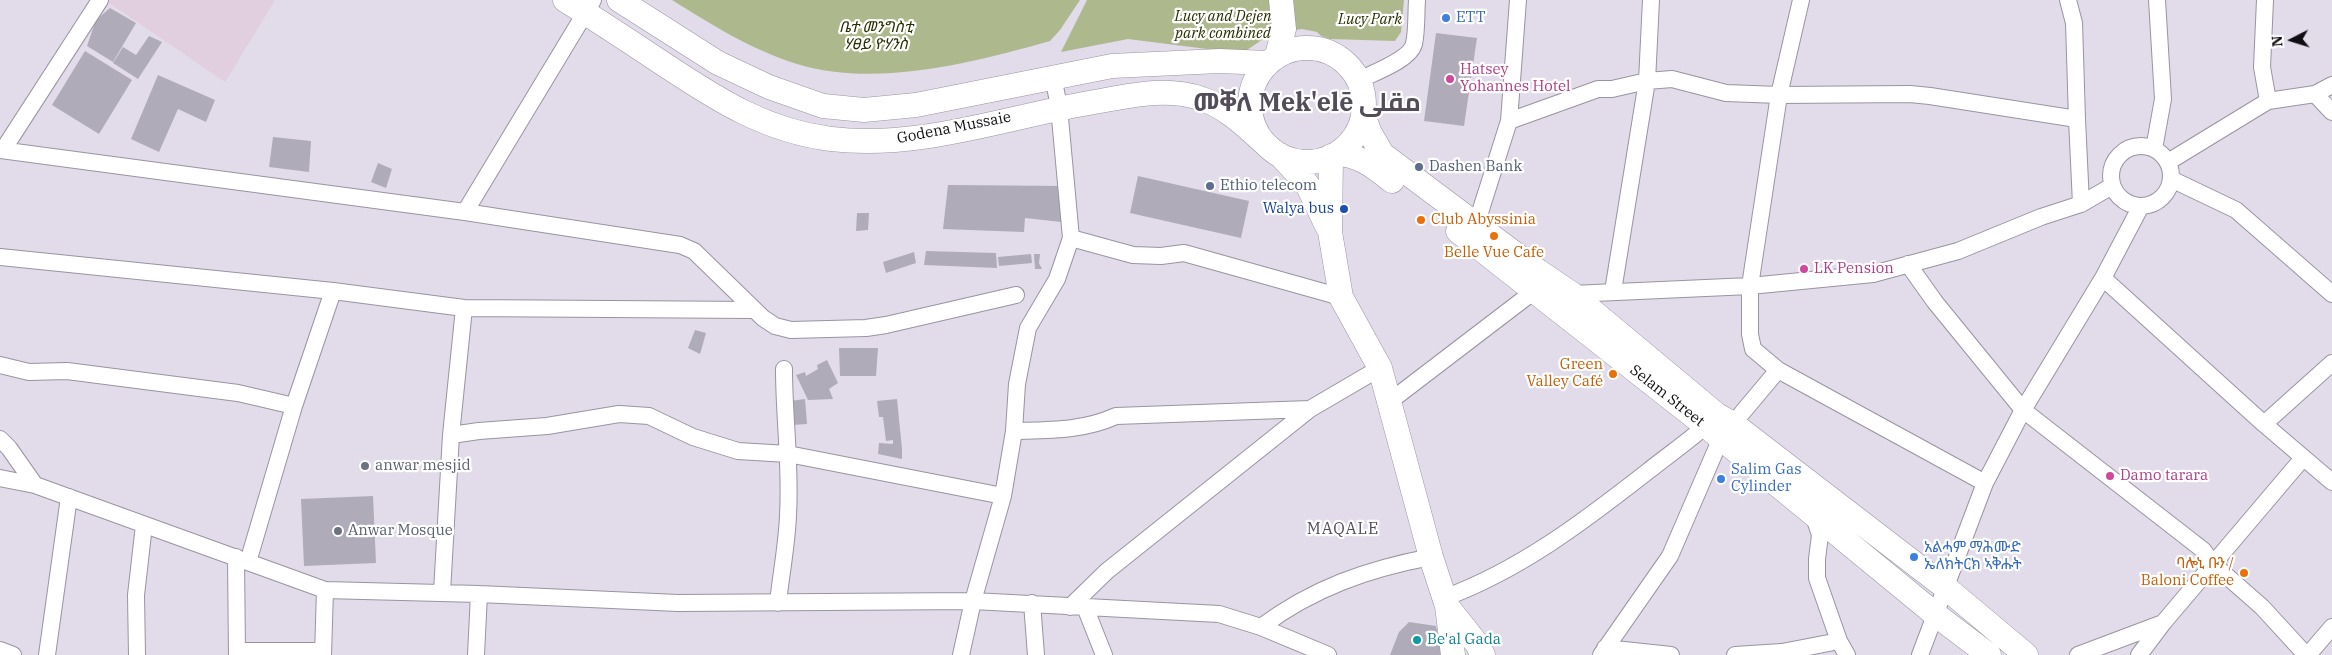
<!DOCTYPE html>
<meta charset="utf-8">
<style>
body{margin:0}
#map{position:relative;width:2332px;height:655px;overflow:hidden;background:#e1dbea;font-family:"IBM Plex Serif",serif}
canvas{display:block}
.north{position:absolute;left:2267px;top:15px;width:50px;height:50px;-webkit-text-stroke:4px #fff;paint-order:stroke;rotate:265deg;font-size:14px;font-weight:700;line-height:20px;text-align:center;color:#100e12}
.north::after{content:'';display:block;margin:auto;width:18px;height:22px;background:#100e12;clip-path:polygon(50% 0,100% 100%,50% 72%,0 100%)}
</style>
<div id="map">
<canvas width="2332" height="655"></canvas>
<div class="north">N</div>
</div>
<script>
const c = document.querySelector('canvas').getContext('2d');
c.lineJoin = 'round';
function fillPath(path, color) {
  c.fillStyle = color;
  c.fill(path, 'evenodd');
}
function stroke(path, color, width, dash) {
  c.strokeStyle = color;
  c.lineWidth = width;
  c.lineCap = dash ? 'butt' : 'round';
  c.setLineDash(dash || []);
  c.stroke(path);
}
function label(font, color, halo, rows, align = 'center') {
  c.font = font + ' "IBM Plex Serif",Cairo,"Noto Sans Ethiopic",serif';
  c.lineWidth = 4.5;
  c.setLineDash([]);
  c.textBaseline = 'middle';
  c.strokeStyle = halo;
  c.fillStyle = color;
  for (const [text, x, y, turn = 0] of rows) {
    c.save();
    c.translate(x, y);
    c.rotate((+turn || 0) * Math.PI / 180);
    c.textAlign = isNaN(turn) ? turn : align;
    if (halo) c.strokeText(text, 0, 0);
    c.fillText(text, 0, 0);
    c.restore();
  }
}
const commercial = new Path2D(`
 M109,0H275L225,82L108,2Z`);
const green = new Path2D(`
 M672,0H1080L1060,30L1050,41C972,63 876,88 797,64C752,50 712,25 672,0Z
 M1087,0H1404L1401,32L1395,41L1330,39L1321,36L1317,32L1302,29L1272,33L1247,50L1223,51L1128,39L1061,52Z`);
const building = new Path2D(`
 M110,8L136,23L113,62L87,46L96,20Z
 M1436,33L1477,38L1464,126L1424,121Z
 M149,36L162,42L138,79L113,63L123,47L136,55Z
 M85,51L132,80L99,134L52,105Z
 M158,75L215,100L206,122L178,109L159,152L131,139Z
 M273,137L311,141L309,172L269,167Z
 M378,163L392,169L386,188L371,182Z
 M1138,176L1249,201L1241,238L1130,213Z
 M948,185L1064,186L1061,222L1025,218L1024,232L943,229Z
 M857,213H869L868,230L856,231Z
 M926,251L996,253L997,268L924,265Z
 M914,252L916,263L886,273L883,262Z
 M1031,254L1032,263L999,266L998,257Z
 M1034,254H1040L1039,263L1042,269H1035Z
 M695,330L706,333L700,354L688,348Z
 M839,348H878L876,376H840Z
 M827,360L838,383L829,389L833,399L808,400L796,375L805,372L806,376L818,369L817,365Z
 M805,399L807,424L792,425L790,401Z
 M897,399L902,449V459L878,454L879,443L893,444V440L886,441L883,417H879L877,401Z
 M373,496L376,563L304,566L301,499Z
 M1409,622L1436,626L1442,655H1390L1399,632Z`);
const street = new Path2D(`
 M1801,0L1779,95L1750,286V334L1753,349L1778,370L1985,483
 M2068,0L2074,23L2077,119
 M2265,0L2262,67L2268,101
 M1359,80C1373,73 1410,60 1414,44C1417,30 1416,14 1417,0
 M2315,94L2332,112
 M1509,121L1598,89H1612L1647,81L1672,79L1726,93L1779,95L1910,94L1930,96L2077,119L2081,204
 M2111 176a30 30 0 1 1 60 0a30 30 0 1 1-60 0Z
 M2154,149L2163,99L2157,0
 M0,150L465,212L680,245L694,251L763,318L775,326L791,330L866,328L886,325L1016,295
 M3,150L100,0
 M2168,162L2268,101L2315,94L2332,85
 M2171,179L2236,210L2332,294
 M465,212L593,0
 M1471,231L1476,225L1509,121L1518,0
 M1071,238L1133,255L1161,256L1184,253L1341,297
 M0,257L333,291L464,308L753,310
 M1908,264L1935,302L2023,410L2203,550L2213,564L2262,607L2306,655
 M2103,278L2264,424L2332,482
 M1613,291L1647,81L1651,0
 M0,365L29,372L67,371L238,393L294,406
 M1389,402L1533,292L1572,294L1750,286L1873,274L1958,251L2041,217L2081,204L2112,186
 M2264,424L2332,363
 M1014,431C1049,430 1083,431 1116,416L1310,409
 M451,435L479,431L547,426L619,414L649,416L693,437L738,451L788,454L1003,496
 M0,439L9,448L35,485
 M0,478L35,485L325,590L479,594L678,603L973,601L1219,614L1261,627L1328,655
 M1813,514L1820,535L1817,559V578L1839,641L1847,655
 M236,557L237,655
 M248,562L294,406L333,291
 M442,592L451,435L464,308
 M1444,598C1520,570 1583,522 1647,472C1668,455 1692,439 1712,420
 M778,603C781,574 787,544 788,515C791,466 784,418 784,369
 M1032,603L1036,655
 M1070,607L1107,571L1310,409L1380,368
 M1085,607L1104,655
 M1261,627C1313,588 1368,569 1431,557
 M1605,648L1671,655
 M0,650L13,655
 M237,651H323
 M47,655L69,497
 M137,655L136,595L144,525
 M323,655L325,590
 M476,655L479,594
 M961,655L973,601L1003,496L1014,431L1017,384L1028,328L1057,279L1071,238L1059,107L1053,76
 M1601,655L1670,556L1721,438L1778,370
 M1735,655L1782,652L1839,641
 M1920,655L1985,483L2023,410L2103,278L2141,206
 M2078,655L2163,623
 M2139,655L2163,623L2303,458
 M2308,655L2332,627`);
const secondary = new Path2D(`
 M565,0C599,21 632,43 665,65C718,100 766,131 831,139C922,150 1012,115 1100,101C1133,95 1169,87 1202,99C1229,108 1249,130 1270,148
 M619,0L718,63L769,87L823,106L864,110L916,105L1112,66L1219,61L1268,63
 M1250 105a57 57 0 1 1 114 0a57 57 0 1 1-114 0Z
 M1277,55L1284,29L1281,0
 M1363,115L1370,133L1382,154L1538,271L1572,294L1717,415L1733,424L1945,587L2026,655
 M1337,154C1360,155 1374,167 1392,181
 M1280,155L1307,184L1327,226
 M1331,156L1330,232L1341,297L1380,368L1431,557L1447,606L1453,655
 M1458,231L1706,426L1936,615L1989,655
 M1447,606L1477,644L1483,655`);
const markers = [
 [1446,18,5,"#3f7fe0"],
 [1450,79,5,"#d1479c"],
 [1419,167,5,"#5c6f8a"],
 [1210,186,5,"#5c6f8a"],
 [1344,209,5,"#1a4fb4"],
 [1421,220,5,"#e8710a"],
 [1494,236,5,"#e8710a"],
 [1804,269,5,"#d1479c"],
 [1613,374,5,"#e8710a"],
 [365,466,5,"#6b7280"],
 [2110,476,5,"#d1479c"],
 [1721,479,5,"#3f7fe0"],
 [338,531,5,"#6b7280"],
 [1914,557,5,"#3f7fe0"],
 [2244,573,5,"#e8710a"],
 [1417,640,5,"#0f9aa8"]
];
const parkNames = [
 ["Lucy and Dejen",1223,17],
 ["park combined",1223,34],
 ["Lucy Park",1370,20],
 ["ቤተ መንግስቲ",876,28],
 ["ሃፀይ ዮሃንስ",876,45]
];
const shopNames = [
 ["ETT",1456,18],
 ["Salim Gas",1731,470],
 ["Cylinder",1731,487],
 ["አልሓም ማሕሙድ",1924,548],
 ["ኤለክትርክ ኣቅሑት",1924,565]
];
const hotelNames = [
 ["Hatsey",1460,70],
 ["Yohannes Hotel",1460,87],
 ["LK Pension",1814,269],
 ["Damo tarara",2120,476]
];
const streetNames = [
 ["Godena Mussaie",954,128,-11],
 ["Selam Street",1667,396,38]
];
const serviceNames = [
 ["Dashen Bank",1429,167],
 ["Ethio telecom",1220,186]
];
const transitNames = [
 ["Walya bus",1334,209]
];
const foodNames = [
 ["Club Abyssinia",1431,220,"left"],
 ["Belle Vue Cafe",1494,253,"center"],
 ["Green",1603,365],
 ["Valley Café",1603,382],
 ["ባሎኒ ቡን /",2234,564],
 ["Baloni Coffee",2234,581]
];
const worshipNames = [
 ["anwar mesjid",375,466],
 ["Anwar Mosque",348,531]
];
const cultureNames = [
 ["Be'al Gada",1427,640]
];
const neighbourhoodNames = [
 ["MAQALE",1343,529]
];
const townNames = [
 ["መቐለ Mek'elē مقلى",1307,104]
];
fillPath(commercial, '#e1cede');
fillPath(green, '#adb98d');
fillPath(building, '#b0abb9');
stroke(street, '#9994a1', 18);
stroke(secondary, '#9994a1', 25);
stroke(street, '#fff', 16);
stroke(secondary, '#fff', 24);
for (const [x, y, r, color] of markers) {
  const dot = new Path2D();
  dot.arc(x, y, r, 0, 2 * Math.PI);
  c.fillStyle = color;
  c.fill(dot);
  stroke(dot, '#fff', 2);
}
label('italic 15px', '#273000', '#fff', parkNames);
label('15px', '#366cbe', '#fff', shopNames, 'left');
label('15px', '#b23c85', '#fff', hotelNames, 'left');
label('15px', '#100e12', '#fff', streetNames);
label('15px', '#4e5e75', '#fff', serviceNames, 'left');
label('15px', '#164399', '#fff', transitNames, 'right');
label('15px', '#c56008', '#fff', foodNames, 'right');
label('15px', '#5b616d', '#fff', worshipNames, 'left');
label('15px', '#0d838f', '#fff', cultureNames, 'left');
c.letterSpacing = '1px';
label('16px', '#524d59', '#fff', neighbourhoodNames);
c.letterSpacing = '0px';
label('bold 25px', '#524d59', '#fff', townNames);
</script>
